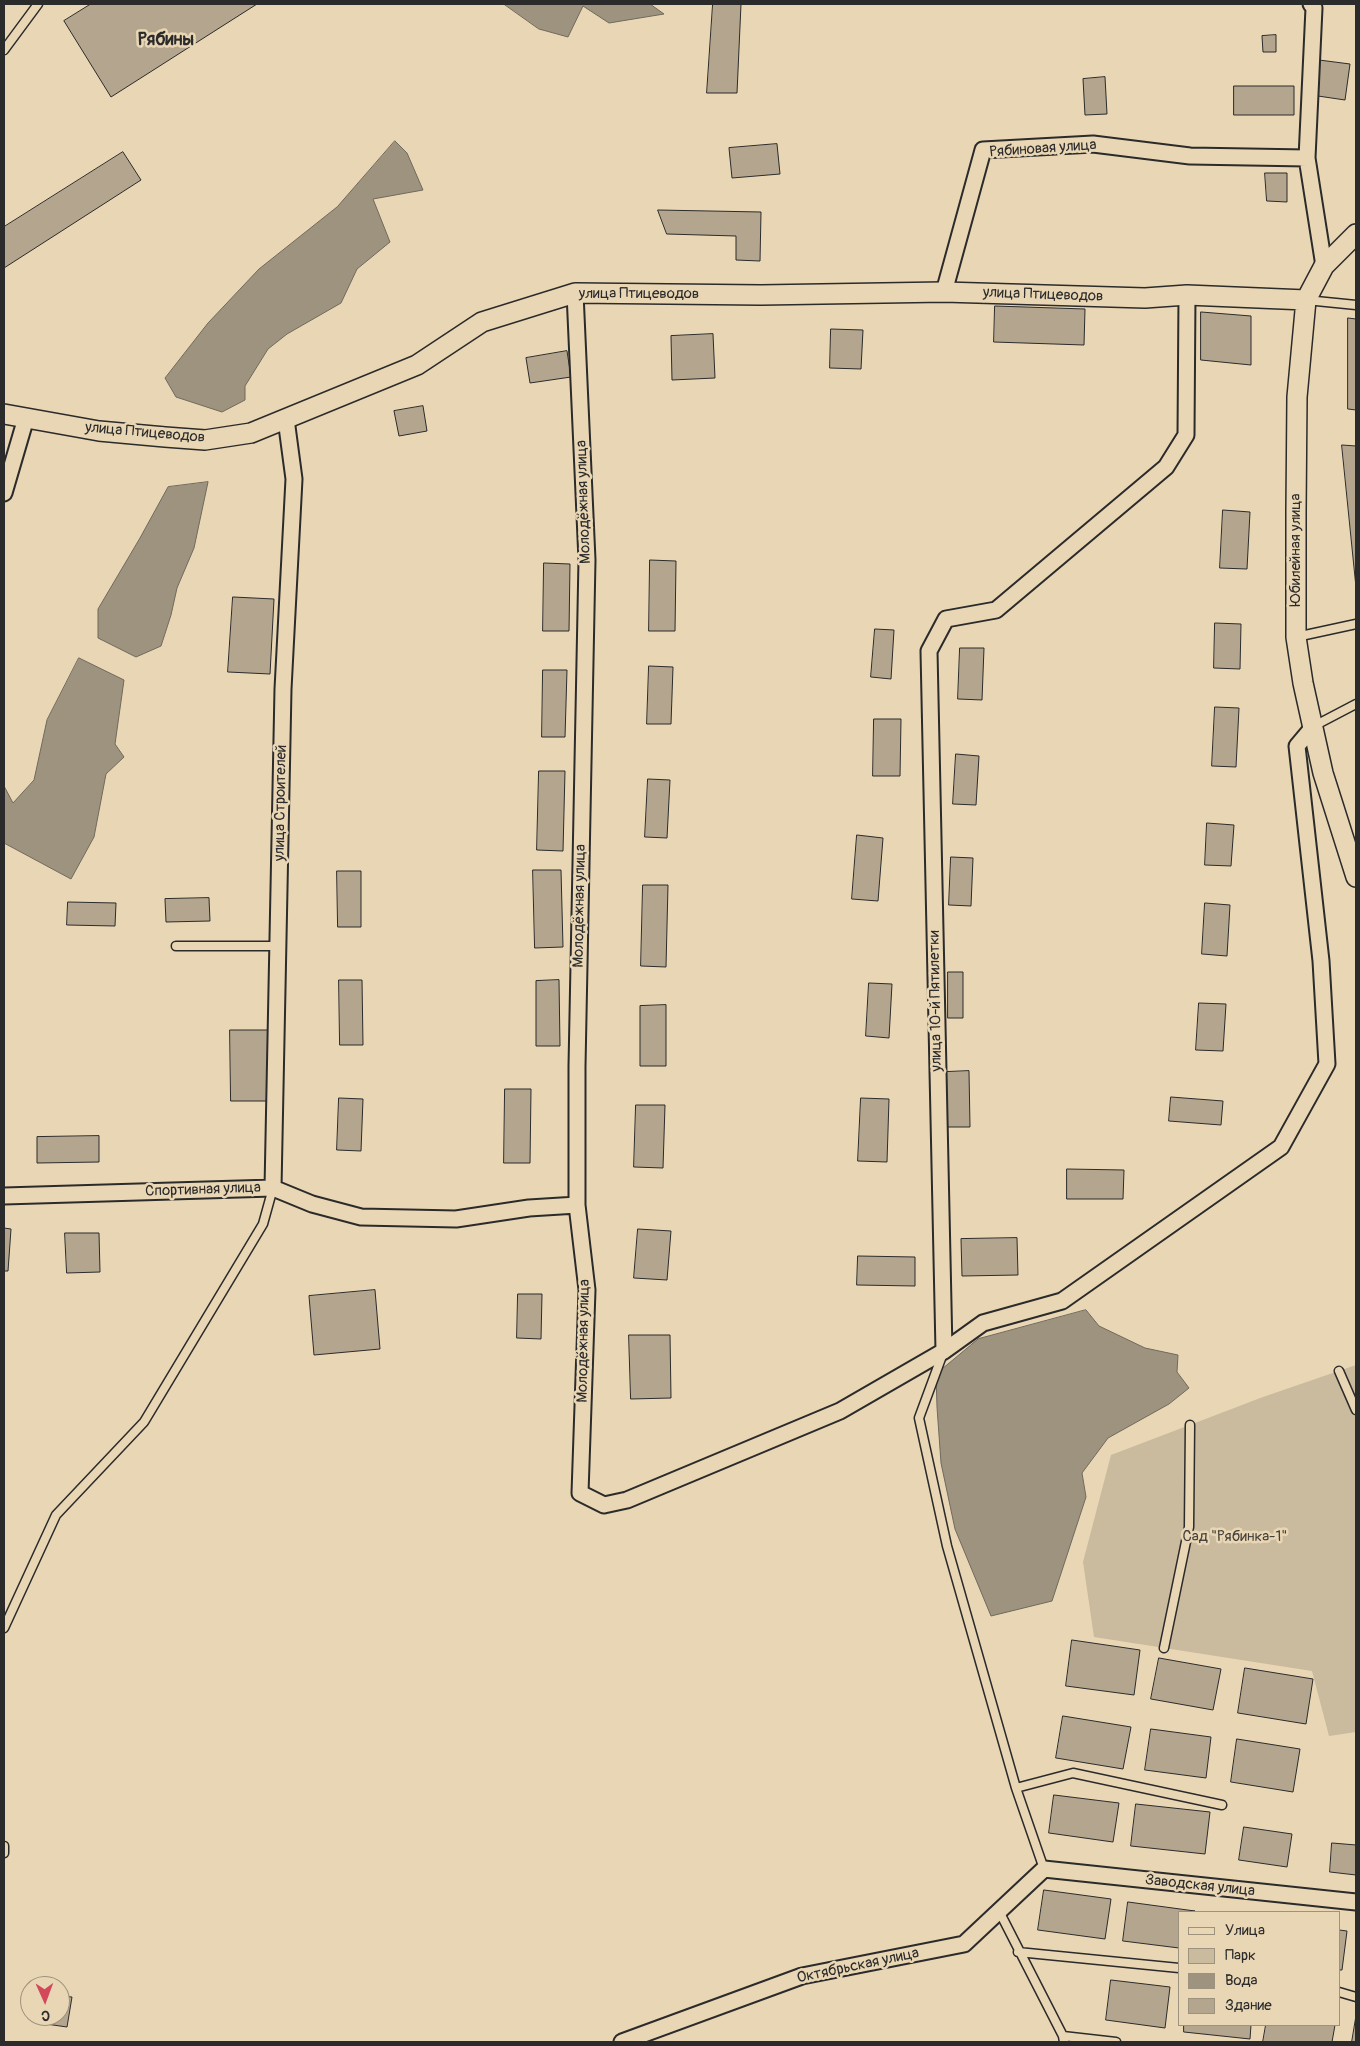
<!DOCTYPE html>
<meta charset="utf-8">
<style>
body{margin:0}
#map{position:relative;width:1360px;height:2046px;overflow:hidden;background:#e9d6b4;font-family:Pangolin,sans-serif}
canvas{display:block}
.frame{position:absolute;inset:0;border:5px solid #2b2b2b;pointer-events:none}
.legend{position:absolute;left:1178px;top:1911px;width:162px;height:115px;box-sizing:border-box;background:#e9d6b4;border:1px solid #9d927d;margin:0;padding:6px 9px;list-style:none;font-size:15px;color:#2b2b2b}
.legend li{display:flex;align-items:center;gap:10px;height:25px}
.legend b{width:25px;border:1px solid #9d927d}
.north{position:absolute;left:20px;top:1976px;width:50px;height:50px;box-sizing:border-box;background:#e9d6b4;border:1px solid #9d927d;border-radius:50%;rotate:178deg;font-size:14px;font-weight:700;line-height:20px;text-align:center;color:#2b2b2b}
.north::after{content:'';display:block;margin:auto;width:18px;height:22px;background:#d1495b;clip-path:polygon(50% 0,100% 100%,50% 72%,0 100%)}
</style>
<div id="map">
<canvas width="1360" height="2046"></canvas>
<div class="frame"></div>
<ul class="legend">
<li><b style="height:6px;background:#e9d6b4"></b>Улица</li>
<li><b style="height:14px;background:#caba9e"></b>Парк</li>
<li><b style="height:14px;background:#9e937e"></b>Вода</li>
<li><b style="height:14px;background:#b4a68e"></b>Здание</li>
</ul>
<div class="north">С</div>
</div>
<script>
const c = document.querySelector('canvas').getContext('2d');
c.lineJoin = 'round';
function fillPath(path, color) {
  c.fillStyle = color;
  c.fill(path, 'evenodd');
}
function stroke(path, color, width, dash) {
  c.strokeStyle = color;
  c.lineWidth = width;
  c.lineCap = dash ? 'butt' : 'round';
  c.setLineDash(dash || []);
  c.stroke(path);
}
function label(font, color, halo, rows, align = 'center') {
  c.font = font + ' Pangolin,sans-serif';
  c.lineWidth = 5;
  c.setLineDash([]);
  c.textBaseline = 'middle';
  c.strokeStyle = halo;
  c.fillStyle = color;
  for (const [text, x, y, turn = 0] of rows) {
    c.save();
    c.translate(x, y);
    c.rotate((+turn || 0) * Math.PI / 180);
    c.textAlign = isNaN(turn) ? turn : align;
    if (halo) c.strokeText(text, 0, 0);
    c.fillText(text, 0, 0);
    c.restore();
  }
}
const green = new Path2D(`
 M1356,1365V1732L1329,1736L1312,1671L1094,1637L1083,1562L1111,1455L1263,1397Z`);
const water = new Path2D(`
 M504,4H650L664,14L609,23L583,6L568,37L539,29Z
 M395,141L407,153L423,190L373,199L390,242L357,269L341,303L287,334L268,349L245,386V400L222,412L176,397L165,378L208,323L259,269L337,207Z
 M208,482L194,548L177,588L171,615L161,646L136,657L98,638V609L140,538L168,487Z
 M79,658L124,680L115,744L124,757L106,774L94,837L71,879L4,843V786L13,803L34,780L47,720Z
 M1086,1310L1099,1326L1145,1348L1178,1355L1177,1372L1189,1388L1169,1404L1108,1438L1082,1473L1086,1497L1052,1601L991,1616L955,1529L941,1463L937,1407L936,1374L978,1339Z`);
const building = new Path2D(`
 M91,4H257L111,97L64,21Z
 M713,4H741L737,93H707Z
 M1276,35V52H1263L1262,36Z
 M1319,60L1350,64L1345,100L1318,96Z
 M1105,77L1107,114L1085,115L1083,79Z
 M1234,86H1294V115H1234Z
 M777,144L780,174L732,178L729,148Z
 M123,152L141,180L4,268V227Z
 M1265,173H1287V202L1267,201Z
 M658,210L761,212L760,261L736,260V236L667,234Z
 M995,306L1085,309L1084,345L994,342Z
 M1201,312L1251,316V365L1201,360Z
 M1348,318L1356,319V410L1348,409Z
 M831,329L863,330L861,369L830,368Z
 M713,334L715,378L672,380L671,336Z
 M567,351L571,377L530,383L526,358Z
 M423,406L427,431L399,436L394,411Z
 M1342,445L1356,446V587Z
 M1223,510L1250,512L1247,569L1220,568Z
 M650,560L676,561L675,631H649Z
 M544,563L570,564L569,631H543Z
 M233,597L274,599L270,674L228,672Z
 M1215,623L1241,624L1240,669L1214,668Z
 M875,629L894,630L891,679L871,677Z
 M960,648H984L982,700L958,699Z
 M649,666L673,667L671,724H647Z
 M543,670H567L565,737H542Z
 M1215,707L1239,708L1236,767L1212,766Z
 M874,719H901L900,776H873Z
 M956,754L979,756L976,805L953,804Z
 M539,771H565L563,851L537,850Z
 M648,779L670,780L667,838L645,837Z
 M1207,823L1234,825L1231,866L1205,865Z
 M857,835L883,838L878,901L852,899Z
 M951,857L973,858L971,906L949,905Z
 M533,870H561L563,947L535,948Z
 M337,871H361V927H338Z
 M643,885H668L666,967L641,966Z
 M209,898L210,921L166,922L165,899Z
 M68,902L116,903L115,926L67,925Z
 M1205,903L1230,905L1227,956L1202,954Z
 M948,972H963V1018H948Z
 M339,980H362L363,1045H340Z
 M559,980L560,1046H536V981Z
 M869,983L892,984L889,1038L866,1036Z
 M1199,1003L1226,1004L1223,1051L1196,1050Z
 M666,1005V1066H640V1006Z
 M230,1030H269V1101H231Z
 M969,1071L970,1127H947L946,1072Z
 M505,1089H531L530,1163H504Z
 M1171,1097L1223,1101L1221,1125L1169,1121Z
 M339,1098L363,1099L361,1151L337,1150Z
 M861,1098L889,1099L887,1162L858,1161Z
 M636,1105H665L663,1168L634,1167Z
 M99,1136V1162L37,1163V1137Z
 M1067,1169L1124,1170L1123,1199H1067Z
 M4,1228L11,1229L8,1271H4Z
 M638,1229L671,1231L667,1280L634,1278Z
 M65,1233H99L100,1272L67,1273Z
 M1017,1238L1018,1275L962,1276L961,1239Z
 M858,1256L915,1257V1286L857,1285Z
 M375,1290L380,1349L314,1355L309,1296Z
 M518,1294H542L541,1339L517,1338Z
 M629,1335H670L671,1398L631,1399Z
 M1072,1640L1140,1650L1134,1695L1066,1686Z
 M1159,1658L1221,1669L1213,1710L1151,1699Z
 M1245,1668L1313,1679L1306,1724L1238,1713Z
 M1063,1716L1131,1727L1123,1769L1056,1758Z
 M1151,1729L1211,1737L1206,1778L1145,1770Z
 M1237,1739L1300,1749L1293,1792L1231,1782Z
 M1054,1795L1119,1803L1113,1842L1049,1833Z
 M1136,1804L1210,1812L1205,1854L1131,1846Z
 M1244,1827L1292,1834L1287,1867L1239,1860Z
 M1332,1843L1356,1845V1875L1330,1872Z
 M1044,1890L1111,1899L1105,1939L1038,1930Z
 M1128,1902L1195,1911L1179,1912V1948L1123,1941Z
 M1339,1930L1347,1931L1342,1970H1339Z
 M1111,1980L1170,1987L1165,2028L1106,2020Z
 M60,1996L72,1997L67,2027L39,2023L40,2016H60Z
 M1356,2016V2042H1352Z
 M1184,2025H1251L1250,2039L1184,2032Z
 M1266,2025H1335L1332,2042H1263Z`);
const service = new Path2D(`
 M4,50L38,4
 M1306,300L1356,305
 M1296,637L1356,624
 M1314,726L1356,704
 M176,946H278
 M943,1353L919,1418L947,1546L1016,1788L1044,1869
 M1339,1371L1356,1410
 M4,1628L56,1515L144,1422L263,1224L273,1188
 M1164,1648L1189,1527L1190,1425
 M1016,1788L1073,1773L1222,1805
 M4,1846V1853
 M999,1911L1063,2036L1064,2042
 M1018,1952L1179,1968
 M1339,1992L1356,1997
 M1063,2036L1116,2042`);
const minor = new Path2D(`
 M1311,4L1314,8L1307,158L1324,266
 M944,292L983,150L1093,144L1190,156L1307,158
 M575,293L587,560L577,1066V1205L587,1290L580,1493L604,1505L627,1500L840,1411L944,1351L983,1323L1062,1301L1281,1147L1327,1064L1321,961L1297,746L1313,727
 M4,493L26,418
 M273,1188L283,689L294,479L286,419
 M4,1196L273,1188L312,1204L361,1217L456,1219L529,1208L577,1205
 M944,1351L929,651L946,619L996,610L1166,467L1186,435L1187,295
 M622,2042L802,1976L964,1944L1044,1869L1356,1902`);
const tertiary = new Path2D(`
 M1356,234L1324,266L1306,300L1297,397L1296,511V637L1303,683L1323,773L1356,877
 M4,414L99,431L165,437L205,440L251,433L417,365L482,322L575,293L761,295L944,292L1145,298L1187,295L1306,300`);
const streetNames = [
 ["Рябиновая улица",1043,149,-4],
 ["улица Птицеводов",639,294],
 ["улица Птицеводов",1043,295,2],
 ["улица Птицеводов",145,433,5],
 ["Молодёжная улица",584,502,-92],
 ["Юбилейная улица",1296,550,-90],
 ["улица Строителей",281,803,-89],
 ["Молодёжная улица",580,906,-89],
 ["улица 10-й Пятилетки",936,1001,-91],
 ["Спортивная улица",203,1190,-2],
 ["Молодёжная улица",584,1341,-89],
 ["Заводская улица",1200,1886,6],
 ["Октябрьская улица",858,1966,-12]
];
const parkNames = [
 ["Сад \"Рябинка-1\"",1235,1537]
];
const quarterNames = [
 ["Рябины",166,40]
];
fillPath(green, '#caba9e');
fillPath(water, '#9e937e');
stroke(water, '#70695d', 1);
fillPath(building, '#b4a68e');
stroke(building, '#2b2b2b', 1);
stroke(service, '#2b2b2b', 11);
stroke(minor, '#2b2b2b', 19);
stroke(tertiary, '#2b2b2b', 22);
stroke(service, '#e9d6b4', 8);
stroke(minor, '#e9d6b4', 15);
stroke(tertiary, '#e9d6b4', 19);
label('15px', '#2b2b2b', '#e9d6b4', streetNames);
label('15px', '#43403c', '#e9d6b4', parkNames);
label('bold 18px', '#2b2b2b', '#e9d6b4', quarterNames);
</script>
